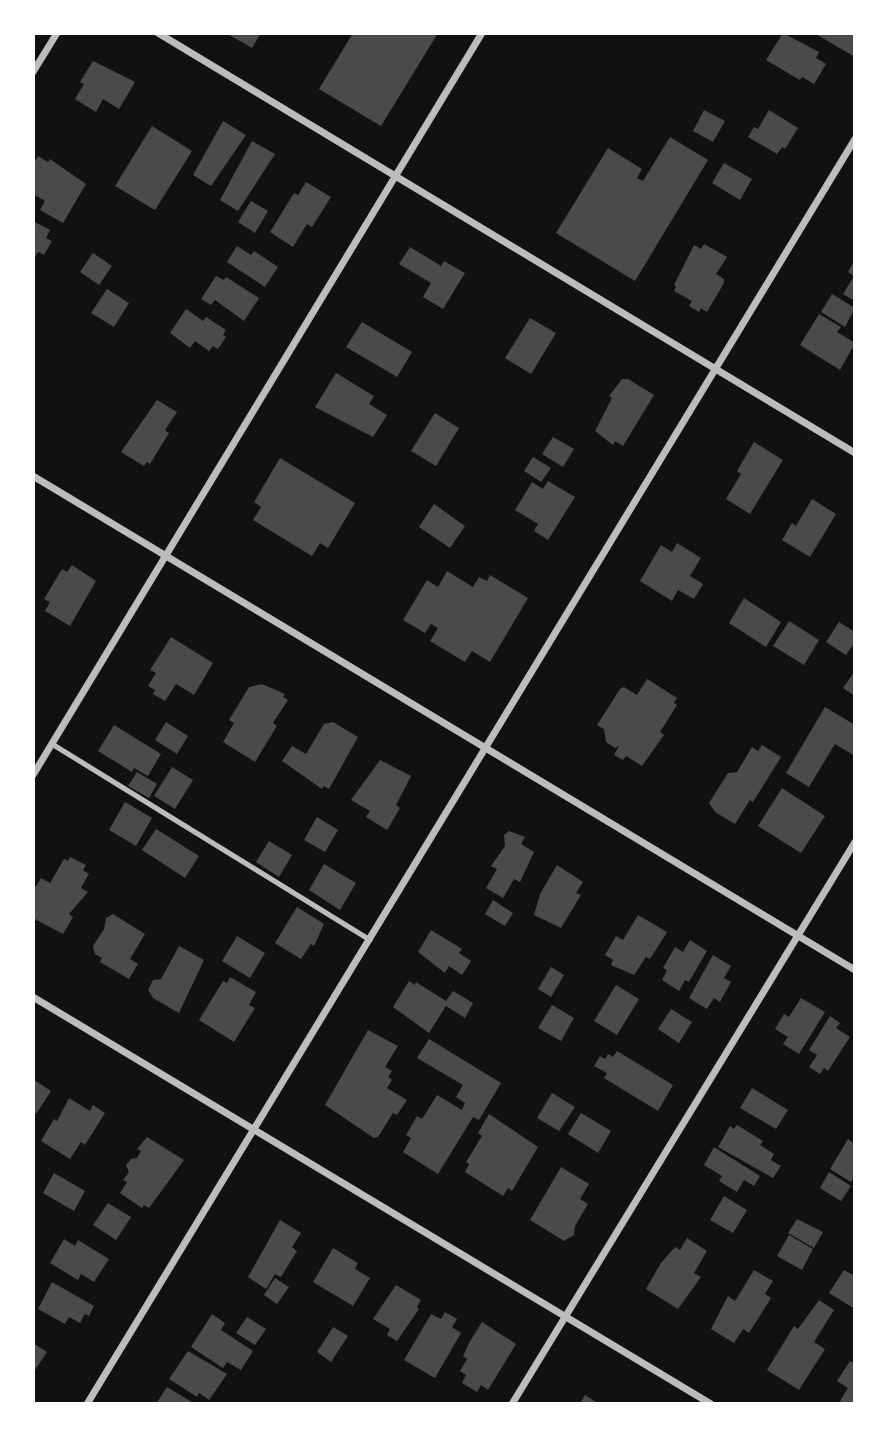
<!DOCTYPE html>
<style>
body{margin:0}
#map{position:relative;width:888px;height:1437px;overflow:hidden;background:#111;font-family:"PT Sans",sans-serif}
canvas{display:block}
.frame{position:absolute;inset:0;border:35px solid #fff;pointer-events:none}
</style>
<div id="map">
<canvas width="888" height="1437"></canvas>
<div class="frame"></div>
</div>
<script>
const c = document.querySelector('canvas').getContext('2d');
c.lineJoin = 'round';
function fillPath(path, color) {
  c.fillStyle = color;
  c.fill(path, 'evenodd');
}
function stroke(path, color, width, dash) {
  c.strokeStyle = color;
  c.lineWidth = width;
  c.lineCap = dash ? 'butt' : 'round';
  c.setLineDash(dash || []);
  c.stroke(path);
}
const building = new Path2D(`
 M226,33H261L252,48Z
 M353,33H438L381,126L319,89Z
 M783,33L819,52L816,58L826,64L814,84L802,77L800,80L766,60Z
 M814,33H855V57Z
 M93,61L135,82L119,109L103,99L96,112L75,99L84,84L80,82Z
 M704,110L725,121L713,142L693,131Z
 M769,110L798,128L785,149L782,147L777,154L748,137L754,127L758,129Z
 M223,121L246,135L211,186L193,175Z
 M152,126L192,151L155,210L115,186Z
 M670,137L708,160L635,281L556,233L608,148L642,169L637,178L643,181Z
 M252,141L275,154L238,211L220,200Z
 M38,156L48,162L50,159L86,184L63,223L40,210L45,201L33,194V165Z
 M724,163L752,179L740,200L712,183Z
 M306,182L331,197L312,227L307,224L293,247L270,232L294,193L298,195Z
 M251,201L268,211L255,233L238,222Z
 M33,221L50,230L46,238L52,241L44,255L38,252L33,260Z
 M704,244L727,257L716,274L724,279V283L707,312L701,308L699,312L689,306L692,301L674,291L676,287L674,285L694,245L701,249Z
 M237,246L251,255L254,251L278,267L265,287L227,262Z
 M410,247L441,266L444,261L465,273L443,309L423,297L431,283L399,264Z
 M93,253L112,266L99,285L80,272Z
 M855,260V301L843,294L854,276L848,272Z
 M216,276L224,280L226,277L259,298L244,321L215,300L211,305L201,299Z
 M107,289L129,303L114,327L91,313Z
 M832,294L855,308L845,327L821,312Z
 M186,309L203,321L206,317L226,330L223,335L226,337L218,349L213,346L209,351L195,341L190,348L170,333Z
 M819,314L841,327L837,332L855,343L840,370L800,345Z
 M530,318L556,333L531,374L505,358Z
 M362,322L412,352L397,377L346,347Z
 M336,373L374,396L369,404L387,415L373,437L315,407Z
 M622,379H628L654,395L623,446L615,441L613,445L595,431L612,398L609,396Z
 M157,400L177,412L165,430L169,433L150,464L147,462L144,466L121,452Z
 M435,413L459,428L436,466L411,451Z
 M553,437L574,449L563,467L542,454Z
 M754,442L783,460L750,514L726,499L741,474L737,471Z
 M533,457L551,468L541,482L524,471Z
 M280,458L355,503L328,548L320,543L312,556L253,520L261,507L254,502Z
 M548,481L575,497L548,540L534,531L538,524L515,510L532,482L543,489Z
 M812,499L836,514L810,557L782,540L792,523L796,526Z
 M434,504L465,526L450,548L419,527Z
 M677,543L701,558L690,576L703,584L694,599L678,590L672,601L640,581L661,545L672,552Z
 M72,565L96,581L70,626L45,611L50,602L44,599L62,569L67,572Z
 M447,571L473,587L479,577L487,581L490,575L528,598L490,662L472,651L465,662L430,641L438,628L431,624L425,633L403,620L427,580L438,587Z
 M744,598L781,622L766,647L729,623Z
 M789,621L819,640L804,665L773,646Z
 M839,622L855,632V642L846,655L826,642Z
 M171,637L213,663L194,695L176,684L165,701L153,694L155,690L148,686L156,673L150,670Z
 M855,671V696L843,688Z
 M647,679L677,698L674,703L677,705L660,732L664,735L642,766L626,756L623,760L614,755L619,746L615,748L606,742L604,729L597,725L620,689L624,687L637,695Z
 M262,684L285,694L283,697L288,700L273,723L277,726L255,762L223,742L234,723L229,720L249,687Z
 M825,707L855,725V756L835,744L809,787L786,773Z
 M166,722L188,736L177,754L155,740Z
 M333,722L358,737L329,789L324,786L322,789L282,761L292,746L306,754L324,724Z
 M114,725L161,754L148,776L134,768L132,772L98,751Z
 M762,745L781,757L753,802L750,800L735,824L715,812L709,803L728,773L737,772L752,747L758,751Z
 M380,760L411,776L396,805L400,808L387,830L366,817L370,811L351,800Z
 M172,767L193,780L175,809L154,796Z
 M137,772L157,784L149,798L128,786Z
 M782,788L825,816L801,853L758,826Z
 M125,802L152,818L136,846L109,830Z
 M317,817L338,830L325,852L304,840Z
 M156,829L199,856L185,878L142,850Z
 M509,831L525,837L521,844L534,852L520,882L514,879L503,898L486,888L497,869L491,866L505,846L504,835Z
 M269,841L292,855L279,877L256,862Z
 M70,857L86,865L83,870L89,874L81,888L88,892L69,914L73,917L63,934L33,918V891L41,878L50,883L64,859L68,861Z
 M324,864L356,883L340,910L309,890Z
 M557,865L583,882L576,893L581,895L561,928L534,915L540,894Z
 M493,900L513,913L505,926L485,914Z
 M297,907L324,924L314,946L311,944L301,959L275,943Z
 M113,914L145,934L130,959L138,964L129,979L100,962L102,958L95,954L93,946L104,929L106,918Z
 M638,915L667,932L650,959L646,957L634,975L611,965L613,960L605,955L616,936L623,940Z
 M431,930L462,949L459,953L471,961L462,975L449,966L445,973L418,952Z
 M237,936L265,953L250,978L222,961Z
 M690,940L707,951L689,982L685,980L679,991L662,980L667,970L663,968L675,947L683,952Z
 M179,946L204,960L179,1013L153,998L148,990L153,980L161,979Z
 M713,955L731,966L724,978L731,982L720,1002L714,998L707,1009L689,998Z
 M551,967L564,975L551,997L538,989Z
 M230,977L256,992L249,1005L255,1008L234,1042L199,1020L223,981L227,983Z
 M409,981L415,985L416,982L446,1001L453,991L473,1003L465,1018L446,1006L429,1033L393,1007Z
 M616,985L639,999L617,1035L594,1021Z
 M801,998L825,1012L799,1054L783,1044L788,1037L775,1029L784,1014L789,1017Z
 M552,1005L574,1018L561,1041L538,1028Z
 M671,1009L692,1022L679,1043L658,1029Z
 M830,1016L840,1023L836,1028L850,1037L828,1071L824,1068L820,1074L809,1067L817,1055L809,1050Z
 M368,1030L398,1046L385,1067L392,1071L388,1077L392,1080L387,1088L407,1100L397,1115L393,1113L378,1137L374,1138L325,1105Z
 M429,1039L501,1083L479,1120L473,1117L438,1174L403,1152L411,1138L406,1135L417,1116L422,1119L437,1095L462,1110L465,1103L456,1097L463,1085L417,1058Z
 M617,1051L673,1085L658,1111L604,1078L607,1073L594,1066L600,1056L605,1059L608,1054L613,1057Z
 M33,1079L51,1091L36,1114L33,1112Z
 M752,1088L788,1110L776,1129L740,1108Z
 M552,1093L575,1107L559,1131L537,1118Z
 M69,1098L90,1111L93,1105L105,1113L85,1145L81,1142L70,1159L41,1141L54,1119L57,1121Z
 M581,1113L611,1131L598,1153L568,1134Z
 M489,1114L538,1147L512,1191L508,1188L503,1196L465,1172L469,1164L466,1162L482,1136L478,1133Z
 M737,1125L763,1141L760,1145L774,1154L771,1160L781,1166L773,1178L718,1147L730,1126L734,1129Z
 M147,1137L184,1160L149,1208L144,1205L142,1208L120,1193L127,1182L123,1180L129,1172L126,1165L131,1159L137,1158L141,1151L137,1149Z
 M848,1139L855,1144V1176L851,1182L830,1169Z
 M714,1147L760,1176L754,1186L744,1180L737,1192L719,1181L722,1176L704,1165Z
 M561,1167L589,1184L580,1199L588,1204L575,1226L574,1235L564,1241L530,1220Z
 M829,1172L851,1186L841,1201L820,1188Z
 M54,1173L85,1191L74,1211L43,1193Z
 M724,1196L747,1210L733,1233L710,1220Z
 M108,1203L131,1217L116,1240L93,1225Z
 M797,1219L823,1232L814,1248L788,1233Z
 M280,1220L301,1233L292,1247L297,1251L281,1277L275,1274L266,1289L248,1277Z
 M789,1235L813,1249L802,1270L777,1256Z
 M687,1238L707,1251L694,1273L701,1277L678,1309L646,1289L661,1263L675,1247L680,1250Z
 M64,1239L75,1246L78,1240L109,1259L94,1282L81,1274L78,1280L50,1263Z
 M333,1248L358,1263L355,1269L370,1278L353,1306L313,1282Z
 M754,1270L773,1281L765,1294L771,1298L749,1333L743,1329L734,1343L711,1329L728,1296L735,1301Z
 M844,1270L855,1276V1309L829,1293Z
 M275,1278L289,1287L277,1304L264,1295Z
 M52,1282L94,1306L89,1316L85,1314L80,1323L69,1317L65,1324L38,1309Z
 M396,1285L421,1300L417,1307L419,1309L397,1341L387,1335L390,1329L373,1319Z
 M819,1300L834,1310L814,1342L825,1349L799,1390L767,1370L794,1326L798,1329Z
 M445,1312L457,1319L452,1327L461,1333L435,1378L404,1360L431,1314L441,1319Z
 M212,1314L225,1323L221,1330L253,1351L241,1370L227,1362L223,1368L191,1347Z
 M247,1317L266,1329L255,1345L236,1333Z
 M482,1322L516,1344L488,1390L481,1385L477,1392L462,1383L466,1375L460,1371L467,1359L463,1356L469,1343Z
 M333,1327L348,1336L331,1362L317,1352Z
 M33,1343L47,1352L33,1373Z
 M188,1351L227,1374L209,1400L199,1393L197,1397L169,1379Z
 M850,1361L855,1364V1404H845L840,1401L848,1388L837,1381Z
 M167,1387L172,1390L195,1404H156Z
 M585,1395L599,1404H580Z`);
const service = new Path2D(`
 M52,744L370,940`);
const minor = new Path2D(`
 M158,33L855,453
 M33,72L57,33
 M33,476L855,970
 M33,775L482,33
 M33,997L711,1404
 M87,1404L855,139
 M512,1404L855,842`);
fillPath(building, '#4a4a4a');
stroke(service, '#bcbcbc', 5);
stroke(minor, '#bcbcbc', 7);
</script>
